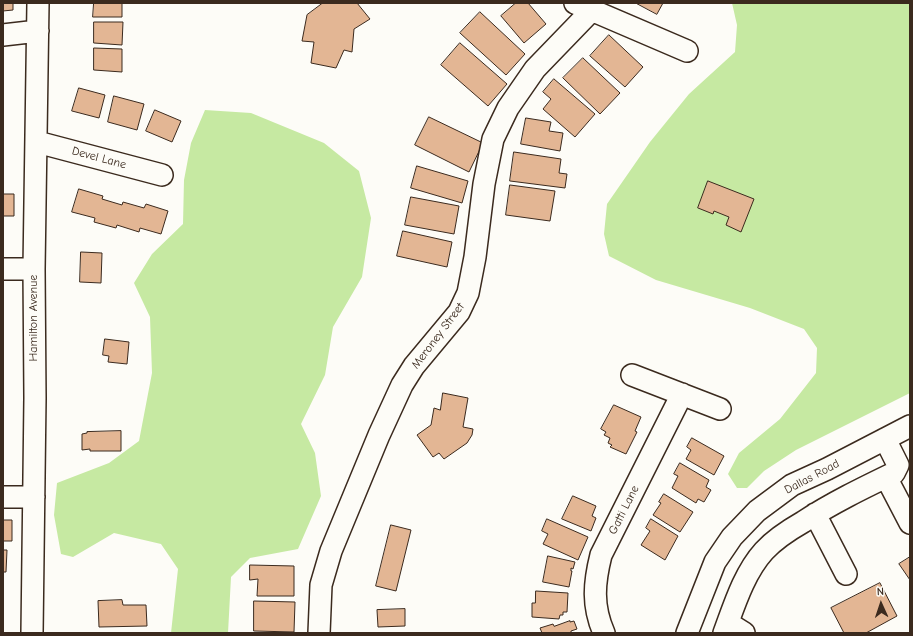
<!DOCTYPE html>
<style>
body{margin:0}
#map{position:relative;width:913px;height:636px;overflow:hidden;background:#fdfcf7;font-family:"Comic Neue",sans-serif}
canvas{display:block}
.frame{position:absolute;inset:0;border:4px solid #3b2a1e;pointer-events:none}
.north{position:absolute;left:861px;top:584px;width:40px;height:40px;-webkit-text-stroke:3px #fdfcf7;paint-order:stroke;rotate:357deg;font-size:11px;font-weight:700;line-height:16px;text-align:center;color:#3b2a1e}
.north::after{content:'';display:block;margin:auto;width:14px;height:18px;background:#3b2a1e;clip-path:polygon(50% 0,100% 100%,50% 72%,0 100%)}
</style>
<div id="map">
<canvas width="913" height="636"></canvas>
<div class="frame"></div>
<div class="north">N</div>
</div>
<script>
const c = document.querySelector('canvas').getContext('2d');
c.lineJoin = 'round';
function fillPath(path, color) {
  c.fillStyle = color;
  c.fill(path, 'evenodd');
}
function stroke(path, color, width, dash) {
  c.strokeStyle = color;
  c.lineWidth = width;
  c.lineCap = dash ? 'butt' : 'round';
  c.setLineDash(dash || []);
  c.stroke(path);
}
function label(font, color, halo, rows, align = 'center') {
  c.font = font + ' "Comic Neue",sans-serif';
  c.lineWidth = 3;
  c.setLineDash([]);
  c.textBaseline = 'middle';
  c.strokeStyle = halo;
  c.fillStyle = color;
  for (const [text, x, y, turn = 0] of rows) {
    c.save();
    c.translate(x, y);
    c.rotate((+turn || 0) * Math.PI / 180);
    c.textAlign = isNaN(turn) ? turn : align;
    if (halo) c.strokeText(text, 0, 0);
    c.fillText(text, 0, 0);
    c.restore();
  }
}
const green = new Path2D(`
 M732,3H910V393L796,450L764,471L747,488H737L728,474L739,453L780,419L816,373L817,348L804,329L750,308L656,280L609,256L604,234L607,204L650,142L689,94L735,52L737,25Z
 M205,110L251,113L324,143L359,171L371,218L362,277L333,327L325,375L301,424L315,453L321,496L298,549L250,558L231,577L228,633H171L178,569L161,544L114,533L73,557L61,554L54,515L57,483L109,463L139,441L152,373L150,317L134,283L152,254L183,224L184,180L191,143Z`);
const building = new Path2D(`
 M3,3H13V10L3,11Z
 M94,3H122V17H93Z
 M323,3H357L370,19L354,29L352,52L344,50L336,68L311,63L314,42L302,41L307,15Z
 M516,3H528L546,24L524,43L501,16Z
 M636,3H663L657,14Z
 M480,12L525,54L506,75L460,33Z
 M94,22H123L122,45L94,43Z
 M609,35L643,67L625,87L590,56Z
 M460,43L507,84L488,106L441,65Z
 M94,48L122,49V72L94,70Z
 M583,58L620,93L600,114L563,78Z
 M554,79L595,114L575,137L543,109L551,99L543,92Z
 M79,88L105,95L99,118L72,111Z
 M114,96L144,104L137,130L108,122Z
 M155,110L181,121L172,142L146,131Z
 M429,117L483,143L469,172L415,145Z
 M526,118L551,122L549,131L563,133L560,151L521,144Z
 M514,152L561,159L559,173L567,174L565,188L510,181Z
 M417,166L468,181L462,203L411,188Z
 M708,181L754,199L741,232L726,225L729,217L714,211L713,214L698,208Z
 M510,185L555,191L550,221L506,215Z
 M79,189L103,196L102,199L122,205L123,202L144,208L146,204L168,211L161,234L140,228L139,232L117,225L116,228L94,222L95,218L72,212Z
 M3,194H14V216H3Z
 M411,197L459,206L454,234L405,225Z
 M403,231L452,242L447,267L397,256Z
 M81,252L102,253L101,283L80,282Z
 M105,339L129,342L127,364L108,362L109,356L103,355Z
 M443,393L468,398L463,427L473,429L472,435L467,443L444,459L439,453L433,457L417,435L431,425L434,408L440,410Z
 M614,405L641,417L635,431L637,432L626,454L610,447L612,445L608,443L610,438L604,435L606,432L601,429Z
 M121,431V451H90V449L82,450V434L87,433V432Z
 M692,438L724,456L714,475L686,459L691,450L687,447Z
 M680,463L709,480L706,487L711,490L704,502L698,499L696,503L672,488L678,476L674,474Z
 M664,494L693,512L680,532L653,515L661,503L659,502Z
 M573,496L596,506L592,516L596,518L591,531L562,519Z
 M547,519L588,537L578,560L543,544L548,534L542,531Z
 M651,519L678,536L665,560L641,545L650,531L646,528Z
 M3,520H12V541H3Z
 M391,525L411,530L396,591L376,586Z
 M3,550H7L6,572H3Z
 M548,556L575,562L573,569L571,568V571H572L569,587L543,582Z
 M910,557V580L899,564Z
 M250,565L294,566V596H257L258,579L250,580Z
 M880,583L897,616L866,633H844L831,608Z
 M536,591L568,593L567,612H563V615H560L559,619L532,617V603H535Z
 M122,600L123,605H146L147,626L99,627L98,601Z
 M254,601L295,602L294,632L254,631Z
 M405,609V626L378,627L377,610Z
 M570,621V622L574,621L577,629L571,631V633H542L540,628L553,624L554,626Z`);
const minor = new Path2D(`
 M575,3L687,51
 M3,35L38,31
 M37,142L162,175
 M3,269H34
 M632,375L720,409
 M886,477L910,523
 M3,497H34
 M815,514L846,574
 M728,623L744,633
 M32,633L35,398L34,269L38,3
 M319,633L321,585L331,551L379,435L402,385L414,366L459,312L468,293L475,257L484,184L493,139L508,108L535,69L592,10
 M604,633C592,606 594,583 601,555L682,394
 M687,633L715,562L732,537L757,511L792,485L827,469L910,426
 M724,633C734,606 744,573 764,551C775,539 789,530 803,522C832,503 863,488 894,473L898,465L885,439`);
const streetNames = [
 ["Devel Lane",99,158,15],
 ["Hamilton Avenue",34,318,-90],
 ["Meroney Street",438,336,-53],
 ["Dallas Road",812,477,-28],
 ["Gatti Lane",624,510,-63]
];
fillPath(green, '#c6e9a2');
fillPath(building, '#e3b694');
stroke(building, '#3b2a1e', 1);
stroke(minor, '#3b2a1e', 24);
stroke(minor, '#fdfcf7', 21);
label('12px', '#3b2a1e', '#fdfcf7', streetNames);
</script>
